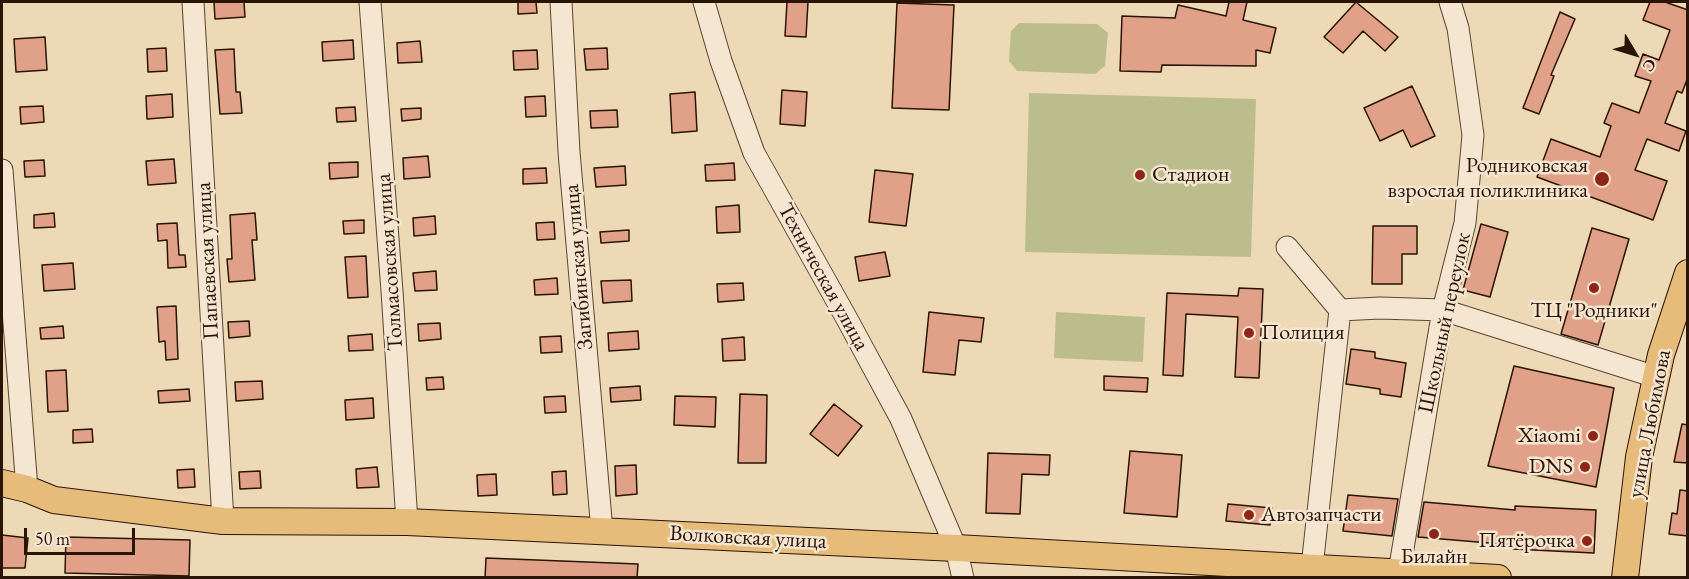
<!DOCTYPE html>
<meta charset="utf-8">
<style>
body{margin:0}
#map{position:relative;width:1689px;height:579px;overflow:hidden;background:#eed9b6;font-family:"EB Garamond",serif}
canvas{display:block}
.frame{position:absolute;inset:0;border:3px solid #291405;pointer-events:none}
.north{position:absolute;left:1605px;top:24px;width:60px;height:60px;-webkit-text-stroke:4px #f4e6d0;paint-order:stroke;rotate:128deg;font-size:16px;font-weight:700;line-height:24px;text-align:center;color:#291405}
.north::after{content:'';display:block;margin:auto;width:21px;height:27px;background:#291405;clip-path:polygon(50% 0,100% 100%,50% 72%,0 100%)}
.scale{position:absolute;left:24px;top:528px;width:111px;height:27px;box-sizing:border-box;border:3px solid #291405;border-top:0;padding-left:8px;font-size:18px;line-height:21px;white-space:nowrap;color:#291405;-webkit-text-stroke:4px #f4e6d0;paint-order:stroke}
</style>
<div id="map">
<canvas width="1689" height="579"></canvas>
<div class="frame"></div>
<div class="north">С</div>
<div class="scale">50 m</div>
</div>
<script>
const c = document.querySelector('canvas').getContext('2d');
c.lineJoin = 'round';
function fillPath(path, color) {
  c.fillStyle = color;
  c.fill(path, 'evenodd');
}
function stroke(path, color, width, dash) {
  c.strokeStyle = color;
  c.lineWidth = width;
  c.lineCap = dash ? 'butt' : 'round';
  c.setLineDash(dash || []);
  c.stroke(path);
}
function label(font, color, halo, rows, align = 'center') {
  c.font = font + ' "EB Garamond",serif';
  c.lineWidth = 5;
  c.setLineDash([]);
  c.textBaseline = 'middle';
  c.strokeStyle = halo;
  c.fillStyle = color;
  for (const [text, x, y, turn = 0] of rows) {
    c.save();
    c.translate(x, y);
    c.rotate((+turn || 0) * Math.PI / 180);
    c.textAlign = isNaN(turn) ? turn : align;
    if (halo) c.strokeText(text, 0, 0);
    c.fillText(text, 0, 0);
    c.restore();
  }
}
const green = new Path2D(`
 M1019,23L1097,24L1108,33L1105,66L1095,74L1017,71L1009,61L1011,31Z
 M1029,93L1256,99L1251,257L1025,252Z
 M1056,312L1145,317L1143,362L1054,358Z`);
const building = new Path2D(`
 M214,2H244L245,17L215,19Z
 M518,2H536L537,13L518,14Z
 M787,2H808L806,37L785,36Z
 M1229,2H1247L1243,20L1276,28L1270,53L1256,50V66L1162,65L1161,72L1120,71L1122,16L1175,18L1178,5L1226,16Z
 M1356,2L1398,37L1385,51L1363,31L1343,53L1324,37Z
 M1650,2H1665L1688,10V77L1682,93L1677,91L1665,123L1686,131L1679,151L1647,139L1635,170L1667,181L1653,220L1537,177L1551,139L1600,157L1611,126L1604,123L1612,103L1639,113L1651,81L1635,76L1643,54L1659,60L1670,30L1643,20Z
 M897,3L954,5L949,110L892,108Z
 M1560,12L1575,19L1551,75L1554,76L1539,114L1523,108Z
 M45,37L47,70L16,72L14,39Z
 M353,40L354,59L323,61L322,42Z
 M420,41L422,62L398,63L397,43Z
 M166,48L167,71L148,72L147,49Z
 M607,48L608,69L586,70L584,49Z
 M234,49L236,92H240L242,113L220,114L215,50Z
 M537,50L538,69L514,70L513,51Z
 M1412,86L1435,136L1411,147L1403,130L1380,141L1364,108Z
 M782,90L807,92L805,126L780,124Z
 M695,92L697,131L672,133L670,94Z
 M172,94L173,117L147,119L146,96Z
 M545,96L546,116L526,117L525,97Z
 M43,106L44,122L21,124L20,107Z
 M355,107L356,121L337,122L336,108Z
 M421,108V119L402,121L401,109Z
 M617,110L618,127L591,128L590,111Z
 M428,156L430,177L404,179L403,158Z
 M174,159L176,183L148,185L146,161Z
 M44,160L45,176L25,177L24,161Z
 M358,162V177L330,179L329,163Z
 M734,163L735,180L706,181L705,165Z
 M625,166L626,185L596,187L594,168Z
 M546,168L547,183L523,184V169Z
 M875,170L913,174L906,226L869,222Z
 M739,205L740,232L717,233L716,207Z
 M54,213L55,227L34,228V215Z
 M255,213L257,240H252L255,280L229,282L227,259H232L230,215Z
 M435,216L436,234L414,236L413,218Z
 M364,220V233L344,234L343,221Z
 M554,222L555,239L537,240L536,223Z
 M177,223L179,255H185L186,267L168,268L167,240L158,241L157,224Z
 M1481,224L1508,232L1490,297L1463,290Z
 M1373,226H1417V254H1402V284H1372Z
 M1592,228L1629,239L1598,345L1561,334Z
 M629,230V241L601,243L600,232Z
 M885,252L890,276L859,281L855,257Z
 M366,256L368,297L348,298L345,257Z
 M73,263L75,289L44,291L42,265Z
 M436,271L437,290L415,291L413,273Z
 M557,278L558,294L535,295L534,280Z
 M631,280L632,301L603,303L601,281Z
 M743,283L744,300L718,302L717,284Z
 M1239,288L1263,289L1259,378L1235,377L1238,317L1186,314L1183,376L1163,375L1167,293L1238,296Z
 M176,306L178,359L166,360L165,341L159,342L157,307Z
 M929,312L984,318L981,342L959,340L955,375L923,372Z
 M249,321L250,336L229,338L228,322Z
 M440,323L441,339L419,341L418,324Z
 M63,326L64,338L41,339L40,328Z
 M638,331L639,349L609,351L608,333Z
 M372,334L373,350L349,351L348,336Z
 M561,336L562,352L541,353L540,337Z
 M744,337L745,360L723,361L722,339Z
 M1351,349L1375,352V358L1406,363L1401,397L1380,394V389L1346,384Z
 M1514,366L1614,388L1596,487L1488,466Z
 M66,370L68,411L48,412L46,371Z
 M1104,376L1148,378L1147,392L1104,390Z
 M443,377L444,389L427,390L426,378Z
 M262,381L263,399L236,401L235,382Z
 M640,386L641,400L611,402L610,388Z
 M189,389L190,401L159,403L158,391Z
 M740,394L767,395L766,463H738Z
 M565,396L566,412L545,413L544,397Z
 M675,396L716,397L715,427L674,425Z
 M373,398L374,418L346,420L345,400Z
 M834,404L862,426L838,456L810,434Z
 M1682,424L1688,425V463L1674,462Z
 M92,429L93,442L73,443V430Z
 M1130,451L1182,455L1177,517L1124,513Z
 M988,453L1050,455L1049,475L1022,474L1020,514L986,513Z
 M636,465L637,494L616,496L615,466Z
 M377,467L379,487L357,488L356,469Z
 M194,469L195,487L178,488L177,470Z
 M260,471L261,488L240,489L239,472Z
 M566,471L567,494L553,495L552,472Z
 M496,474L497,495L478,496L477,475Z
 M1680,490L1688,491V536L1669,534L1672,513L1677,514Z
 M1348,495L1398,499L1392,536L1343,531Z
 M1424,502L1515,510V506L1596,510L1594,553L1513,549V545L1418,537Z
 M1228,504L1272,508L1270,525L1226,521Z
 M2,535L28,538L25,568H2Z
 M66,537L190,540L189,576L65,573Z
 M486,558L638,564L637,578H485Z`);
const minor = new Path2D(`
 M193,2L223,521
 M370,2L392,291L407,522
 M561,2L569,152L602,531
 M704,2L721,61L754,153L847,319L901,419L956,548L963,578
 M2,170L27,489
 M1287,247L1340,310L1312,567
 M1340,310L1380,308L1443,310L1656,377
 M1399,572L1443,310L1465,223L1473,135L1458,28L1450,2`);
const major = new Path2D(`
 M2,483L27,489L54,500L223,521L407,522L956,548L1498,578
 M1625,578L1639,457L1661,355L1688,273`);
const markers = [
 [1140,175,6,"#8f2418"],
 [1602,179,8,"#8f2418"],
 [1594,288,6,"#8f2418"],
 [1249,333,6,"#8f2418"],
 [1593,436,6,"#8f2418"],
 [1585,467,6,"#8f2418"],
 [1249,515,6,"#8f2418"],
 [1434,534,6,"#8f2418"],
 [1587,541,6,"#8f2418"]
];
const poiNames = [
 ["Родниковская",1588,166],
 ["взрослая поликлиника",1588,191],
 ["Стадион",1152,175,"left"],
 ["ТЦ \"Родники\"",1594,311,"center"],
 ["Полиция",1261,333,"left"],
 ["Xiaomi",1581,436],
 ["DNS",1573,467],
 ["Автозапчасти",1261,515,"left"],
 ["Пятёрочка",1575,541],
 ["Билайн",1434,557,"center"]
];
const streetNames = [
 ["Папаевская улица",208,261,-93],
 ["Толмасовская улица",390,262,-94],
 ["Загибинская улица",579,267,-95],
 ["Техническая улица",823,277,61],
 ["Школьный переулок",1445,323,-78],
 ["улица Любимова",1650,424,-79],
 ["Волковская улица",748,538,3]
];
fillPath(green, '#bbbe8c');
fillPath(building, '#e1a088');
stroke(building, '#291405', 1.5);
stroke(minor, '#5a4531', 23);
stroke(major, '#291405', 28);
stroke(minor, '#f4e6d0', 21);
stroke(major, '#e7bc7b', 26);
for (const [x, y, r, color] of markers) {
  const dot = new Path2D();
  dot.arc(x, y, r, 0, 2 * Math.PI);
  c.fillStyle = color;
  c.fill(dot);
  stroke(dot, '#f4e6d0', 2);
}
label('22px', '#291405', '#f4e6d0', poiNames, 'right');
label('22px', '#291405', '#f4e6d0', streetNames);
</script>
